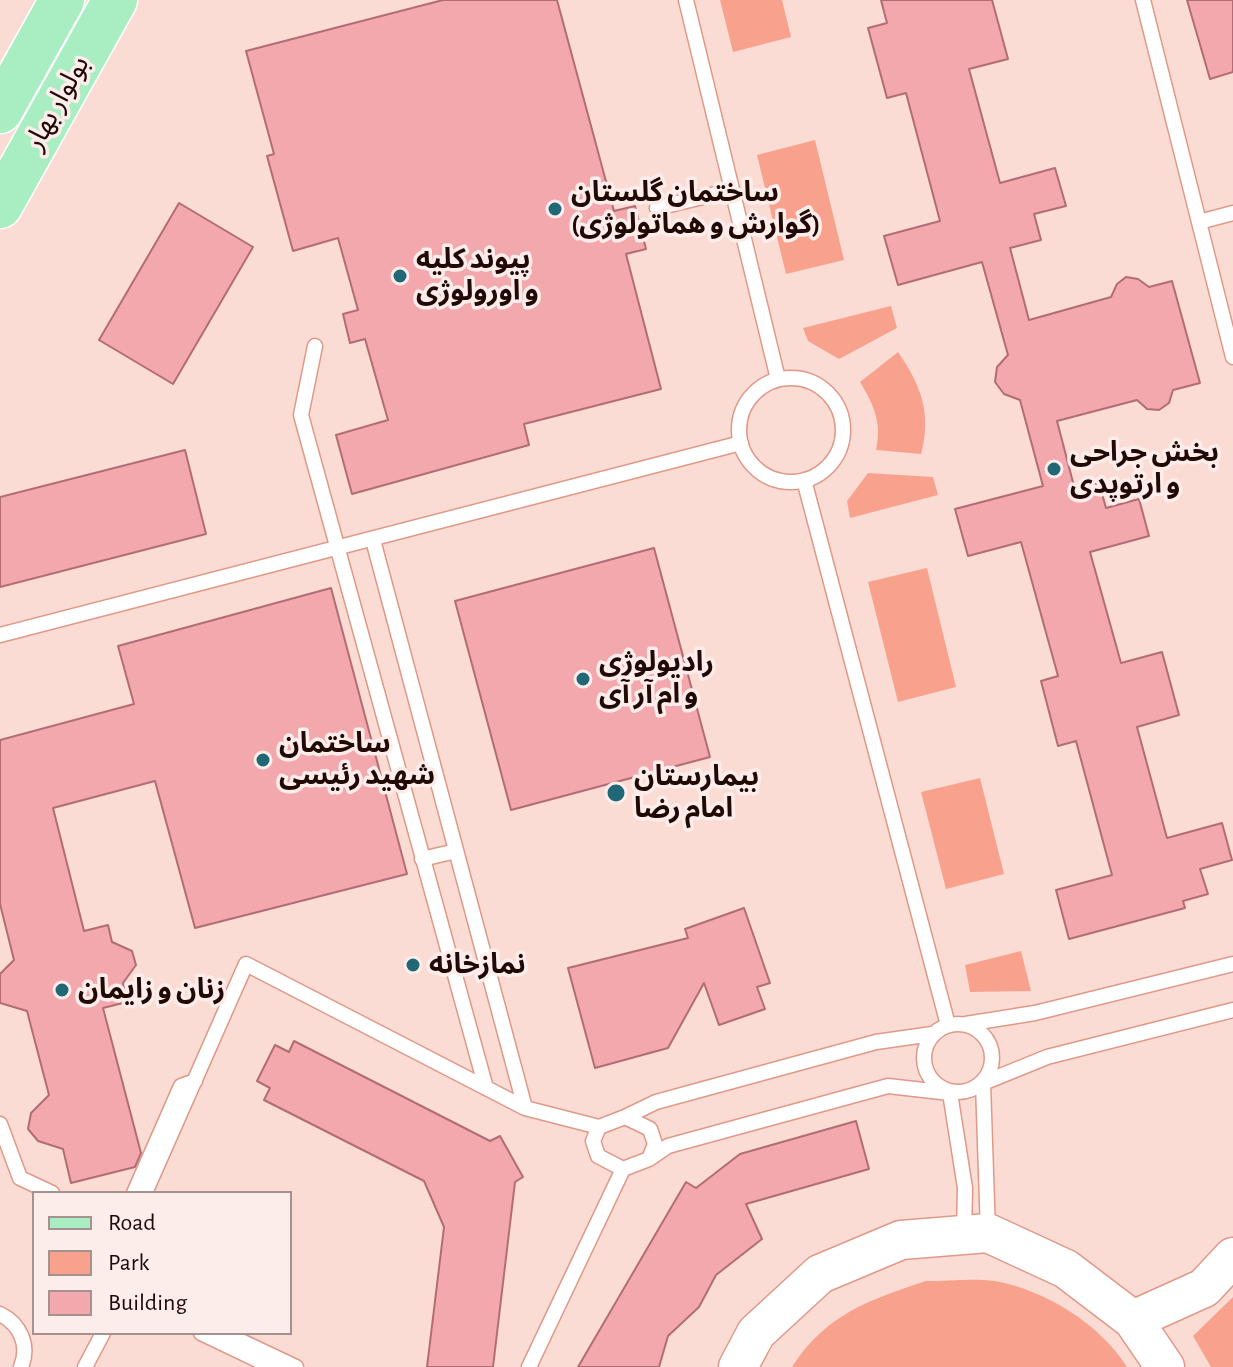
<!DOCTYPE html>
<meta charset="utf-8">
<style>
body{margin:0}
#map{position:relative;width:1233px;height:1367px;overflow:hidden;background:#fbdcd5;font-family:"Alegreya Sans",sans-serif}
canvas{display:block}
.legend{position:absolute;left:32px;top:1191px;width:260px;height:144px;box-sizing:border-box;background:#fdedea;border:2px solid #a5928e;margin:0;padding:10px 14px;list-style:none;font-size:24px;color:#210905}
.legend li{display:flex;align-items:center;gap:16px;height:40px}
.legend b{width:40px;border:2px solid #a5928e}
</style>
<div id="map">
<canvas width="1233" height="1367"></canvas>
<ul class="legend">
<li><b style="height:10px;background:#a9eec2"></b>Road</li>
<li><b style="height:22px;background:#f8a28e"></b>Park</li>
<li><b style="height:22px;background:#f3a8ae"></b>Building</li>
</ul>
</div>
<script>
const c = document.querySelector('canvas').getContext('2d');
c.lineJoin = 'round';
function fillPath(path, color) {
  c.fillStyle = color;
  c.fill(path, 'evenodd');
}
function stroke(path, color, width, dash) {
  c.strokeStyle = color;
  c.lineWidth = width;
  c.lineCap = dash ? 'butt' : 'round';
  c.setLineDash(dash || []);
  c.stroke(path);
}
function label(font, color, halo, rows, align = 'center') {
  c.font = font + ' "Alegreya Sans","Noto Sans Arabic",sans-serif';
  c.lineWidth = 7;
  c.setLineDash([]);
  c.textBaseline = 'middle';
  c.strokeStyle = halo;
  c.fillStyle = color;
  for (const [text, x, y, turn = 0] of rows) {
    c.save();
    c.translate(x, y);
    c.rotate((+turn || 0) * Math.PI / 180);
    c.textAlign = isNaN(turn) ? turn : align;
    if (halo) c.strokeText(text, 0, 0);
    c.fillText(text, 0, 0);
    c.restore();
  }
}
const green = new Path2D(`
 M720,0H782L791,37L733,52Z
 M815,140L844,260L786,274L757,155Z
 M891,306L897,328L839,359L808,341L803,328Z
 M898,352C921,385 932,414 921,454L876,450C882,423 874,405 860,382Z
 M868,473L933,477L938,495L850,518L847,501Z
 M927,568L956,687L898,702L868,582Z
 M980,778L1004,874L946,889L921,792Z
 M1021,951L1031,991L970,992L965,965Z
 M926,1281C948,1281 973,1278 995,1281C1045,1290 1100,1324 1127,1367H792C826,1314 869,1300 926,1281Z
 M1233,1297V1367H1211L1193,1336Z`);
const building = new Path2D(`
 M443,0H557L614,211L635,206L646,249L626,254L661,389L524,424L529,445L352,494L336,435L388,420L365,339L350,343L343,314L358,310L338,238L293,251L267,156L274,154L246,51Z
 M881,0H992L1008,59L969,69L1000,183L1055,168L1066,206L1034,214L1041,240L1010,248L1029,320L1111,297L1117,284L1126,277L1138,279L1149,287L1172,281L1200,383L1173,390L1169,403L1159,410L1147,409L1137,400L1057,421L1075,490L1099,483L1106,508L1139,499L1149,536L1090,552L1121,663L1162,652L1179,715L1137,727L1167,838L1222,823L1232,860L1200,869L1208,894L1183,901L1185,908L1069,939L1056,890L1112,875L1076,741L1058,746L1041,681L1058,676L1021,542L968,556L955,509L1043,486L1020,400L1004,394L995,382L997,367L1008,355L982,262L898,285L884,236L940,221L906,93L887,98L868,28L887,23Z
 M1187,0H1233V72L1210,79Z
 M179,203L253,247L173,384L99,340Z
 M185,450L206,534L0,587V497Z
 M654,548L710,757L511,810L455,601Z
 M331,588L407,874L195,928L155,781L53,808L84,931L108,925L112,942L132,951L136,965L123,983L127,1002L103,1008L141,1153L135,1167L71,1183L63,1149L38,1141L28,1129L31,1113L49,1095L27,1011L0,1003V974L14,960L0,904V740L134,704L118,646Z
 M744,908L770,983L757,987L765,1009L719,1025L704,983L668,1048L595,1068L568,968L688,938L685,929Z
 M294,1041L490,1141L500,1136L523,1177L515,1182L493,1367H427L444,1227L424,1181L264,1100L270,1088L257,1081L275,1045L289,1052Z
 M856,1121L869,1169L746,1204L762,1239L716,1275L699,1307L668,1336L659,1367H578L686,1182L696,1188L740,1154Z`);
const service = new Path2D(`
 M686,0L778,379
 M1143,0L1233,357
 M657,208L732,190
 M1199,222L1233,213
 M315,346L301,415L486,1088
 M739 430a52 52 0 1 1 104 0a52 52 0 1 1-104 0Z
 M804,480L948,1025
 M373,540L525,1108
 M0,635L741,443
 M422,859L456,851
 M924 1058a34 34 0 1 1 68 0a34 34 0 1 1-68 0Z
 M966,1024L1035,1013L1233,964
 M625,1117L656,1102L876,1042L932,1034
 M625,1117L650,1129L655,1144L649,1159L623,1169L598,1156L593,1141L599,1127Z
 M0,1124L20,1178L52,1193
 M649,1159L668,1146L888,1086L950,1093L965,1188L964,1234
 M134,1193L181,1086L195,1081
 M145,1193L246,964L525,1108L599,1127
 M988,1233L983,1083L1047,1057L1233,1010
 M0,1314C20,1324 30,1345 21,1367
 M201,1333L272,1367
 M224,1333L296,1367
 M85,1367L103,1333
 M529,1367L623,1169`);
const secondary = new Path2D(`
 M1133,1320L1204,1288L1233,1257
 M738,1367L756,1333L820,1274L901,1240L988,1233L1066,1269L1133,1320L1165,1367`);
const primary = new Path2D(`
 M0,111L62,0
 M0,206L115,0`);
const markers = [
 [555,209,8,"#216877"],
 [400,276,8,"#216877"],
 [1054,469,8,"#216877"],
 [583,679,8,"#216877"],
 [263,760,8,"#216877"],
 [616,793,10,"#216877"],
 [413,965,8,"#216877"],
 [62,990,8,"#216877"]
];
const streetNames = [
 ["بولوار بهار",57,103,-61]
];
const poiNames = [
 ["ساختمان گلستان",571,193],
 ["(گوارش و هماتولوژی)",571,225],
 ["پیوند کلیه",416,260],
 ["و اورولوژی",416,292],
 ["بخش جراحی",1070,453],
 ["و ارتوپدی",1070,485],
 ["رادیولوژی",599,663],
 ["و ام آر آی",599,695],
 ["ساختمان",279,744],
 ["شهید رئیسی",279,776],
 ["بیمارستان",634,777],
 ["امام رضا",634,809],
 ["نمازخانه",429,965],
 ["زنان و زایمان",78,990]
];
fillPath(green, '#f8a28e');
fillPath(building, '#f3a8ae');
stroke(building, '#b26d74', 2);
stroke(service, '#df9989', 17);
stroke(secondary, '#df9989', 41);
stroke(primary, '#fff', 47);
stroke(service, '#fff', 14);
stroke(secondary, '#fff', 38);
stroke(primary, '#a9eec2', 44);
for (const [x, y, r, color] of markers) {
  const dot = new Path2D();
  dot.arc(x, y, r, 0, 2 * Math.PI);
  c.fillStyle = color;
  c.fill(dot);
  stroke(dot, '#fdedea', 3);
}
label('28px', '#210905', '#fdedea', streetNames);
label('bold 28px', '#210905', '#fdedea', poiNames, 'left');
</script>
